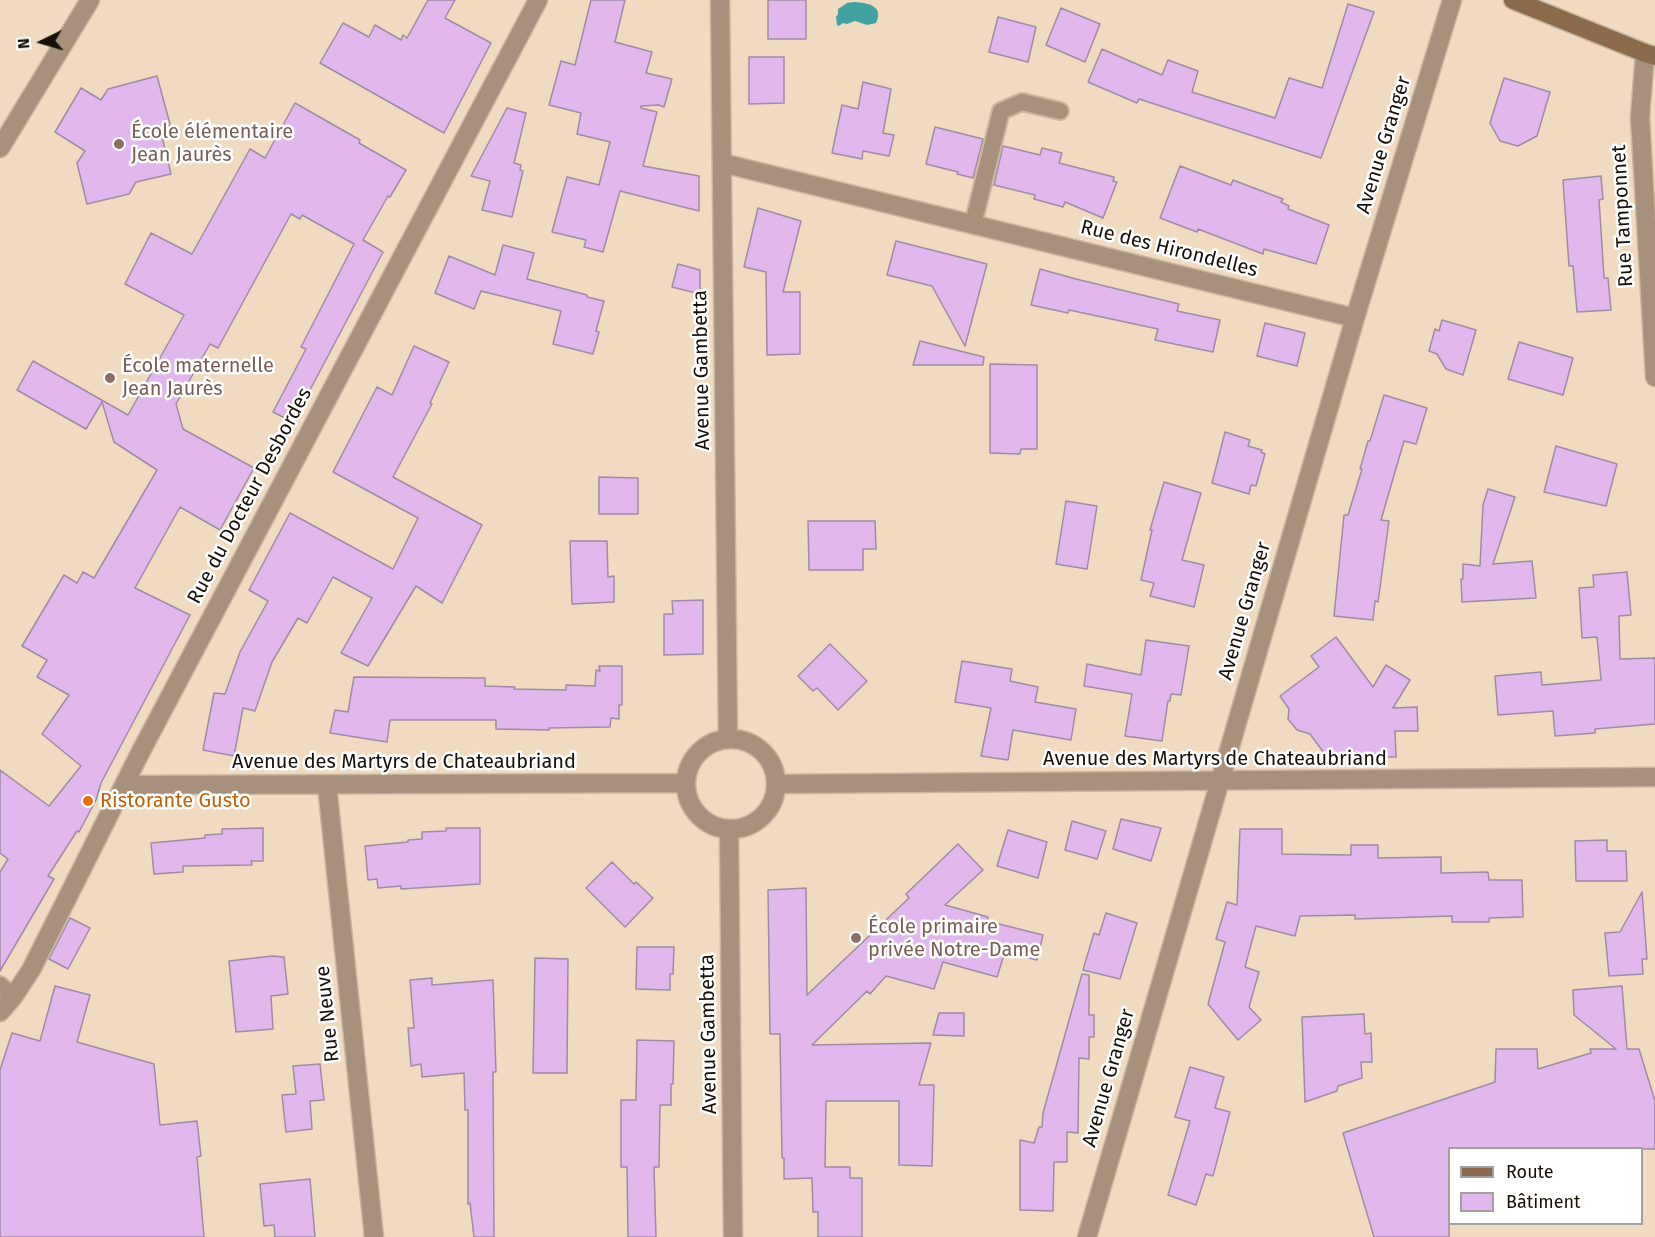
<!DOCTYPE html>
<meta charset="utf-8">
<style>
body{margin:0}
#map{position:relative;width:1655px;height:1237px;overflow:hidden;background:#f0dbc0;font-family:"Fira Sans",sans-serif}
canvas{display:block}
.legend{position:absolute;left:1448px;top:1147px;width:195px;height:78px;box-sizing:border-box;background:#fff;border:2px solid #a29f9c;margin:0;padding:8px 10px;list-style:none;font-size:18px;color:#171007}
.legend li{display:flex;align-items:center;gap:12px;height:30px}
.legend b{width:30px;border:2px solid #a29f9c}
.north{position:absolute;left:12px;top:12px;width:60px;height:60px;-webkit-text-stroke:4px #fff;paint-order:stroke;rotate:265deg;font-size:16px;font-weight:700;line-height:24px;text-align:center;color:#171007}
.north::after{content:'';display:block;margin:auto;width:21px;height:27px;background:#171007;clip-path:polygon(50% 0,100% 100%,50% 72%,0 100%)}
</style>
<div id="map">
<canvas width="1655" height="1237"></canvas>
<ul class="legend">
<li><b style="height:8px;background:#8c6b4d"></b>Route</li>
<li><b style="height:16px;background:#e2b7ee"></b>Bâtiment</li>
</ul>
<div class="north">N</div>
</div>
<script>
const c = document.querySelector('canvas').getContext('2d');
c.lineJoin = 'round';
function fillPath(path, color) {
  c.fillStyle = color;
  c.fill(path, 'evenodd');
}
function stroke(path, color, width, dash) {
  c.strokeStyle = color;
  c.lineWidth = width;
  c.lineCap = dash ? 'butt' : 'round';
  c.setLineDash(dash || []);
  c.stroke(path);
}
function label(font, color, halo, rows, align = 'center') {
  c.font = font + ' "Fira Sans",sans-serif';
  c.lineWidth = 5;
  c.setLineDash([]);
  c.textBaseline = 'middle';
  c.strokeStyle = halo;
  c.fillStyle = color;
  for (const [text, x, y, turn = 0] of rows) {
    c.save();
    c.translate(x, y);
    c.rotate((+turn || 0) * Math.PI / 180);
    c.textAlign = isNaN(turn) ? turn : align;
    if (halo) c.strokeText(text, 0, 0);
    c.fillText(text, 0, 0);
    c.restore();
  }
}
const water = new Path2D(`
 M854,2C869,3 884,6 876,23L867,25L855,21L847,24L843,23L839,26L837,25L836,17L838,14V9L847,3Z`);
const building = new Path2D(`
 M428,0H455L445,18L491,43L444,133L320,63L343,23L369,37L375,25L401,40L403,35L407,38Z
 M591,0H625L615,42L652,52L646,73L672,79L664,107L659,105L641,106V108L657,112L643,166L699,176V211L620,191L603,252L584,247L586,240L552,232L567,177L599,185L610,142L577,134L581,113L549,105L561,61L575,65Z
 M768,0H806V39H768Z
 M1348,4L1374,12L1321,158L1139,99L1137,103L1088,82L1102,49L1162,75L1168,60L1198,71L1192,92L1275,118L1289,78L1322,88Z
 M1061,8L1100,24L1085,62L1046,45Z
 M998,17L1036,27L1028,62L989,52Z
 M749,57H784V103L749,104Z
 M157,76L170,124L162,137L171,174L136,182L129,194L87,204L77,163L85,151L55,132L81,88L101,100L108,89Z
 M1504,78L1550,92L1537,136L1518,146L1500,141L1490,123Z
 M863,82L891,89L883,133L894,135L889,156L863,151L862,159L832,153L842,105L858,109Z
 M295,103L360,140L359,143L406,170L390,197L388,196L363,240L383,252L293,422L273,412L306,349L301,347L354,244L302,215L300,219L291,214L218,348L210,344L176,404L183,429L254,468L220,530L180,507L135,588L190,615L101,783L96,800L79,832L77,831L48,876L54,879L0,971V872L8,859L0,853V770L49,806L81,766L42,734L69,695L37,677L47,660L22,646L64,575L77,583L83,572L94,578L157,470L114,442L102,402L86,429L17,390L33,361L128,415L184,315L125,284L151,233L192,254L250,149L265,158Z
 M507,108L526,113L514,163L521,165L520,170L523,171L512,217L482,210L490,181L471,176Z
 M935,127L983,139L973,178L957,174L958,172L926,164Z
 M1003,146L1040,155L1042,148L1062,153L1059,163L1114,177L1113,181L1117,182L1103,218L1065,202L1063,207L1034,199L1035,195L994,185Z
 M1180,166L1231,185L1233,180L1283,199L1281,202L1289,206L1288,209L1329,225L1316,264L1264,249L1263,254L1198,229L1197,232L1160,218Z
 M1601,176L1603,199L1599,200L1600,214L1604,278H1608L1611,310L1577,312L1573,266H1569L1563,180Z
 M758,208L801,221L783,292H800V354L767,355L766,272L744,267Z
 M896,241L987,264L965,346L932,286L887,275Z
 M503,245L534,253L527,279L587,295V297L604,301L596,331L599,332L593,354L553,344L561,311L481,291L474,309L435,293L449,256L495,275Z
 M678,264L700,270V294L672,287Z
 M1040,269L1076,279L1179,304L1177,311L1220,320L1213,352L1155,340L1158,329L1069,310L1068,313L1031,305Z
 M1442,320L1476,330L1463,375L1446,369L1437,354L1429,351L1435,329L1439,331Z
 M1265,323L1305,333L1297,366L1257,356Z
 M920,341L984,357L983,365H913Z
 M1519,342L1573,358L1563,395L1508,379Z
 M414,346L449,362L430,403L432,404L393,477L482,525L442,603L416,586L368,666L341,653L372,598L333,577L307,623L298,618L272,662L255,711L243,708L234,756L203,750L214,693L225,694L240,652L268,601L249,590L290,513L393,569L418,518L333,472L377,387L392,395Z
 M990,364L1037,365V449H1021L1020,454L990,453Z
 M1384,395L1427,408L1416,444L1404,441L1381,520L1389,521L1378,602L1375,601L1373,620L1334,616L1344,515H1348L1362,469H1360L1368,441H1370Z
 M1225,432L1250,440L1248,446L1262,450L1261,452L1265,454L1256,486L1251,485L1249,494L1212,483Z
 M1556,446L1617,464L1606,506L1544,492Z
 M599,477L638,478V514H599Z
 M1164,482L1201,493L1182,560L1204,565L1194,607L1150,596L1154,583L1141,580L1152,530H1150Z
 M1488,489L1515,497L1493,564L1532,561L1536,598L1462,602L1461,579H1463V564L1480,566L1483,505Z
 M1066,501L1097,506L1087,569L1056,564Z
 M808,521H875L876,549H863V570H809Z
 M570,541H607L608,577L614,576V602L572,604Z
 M1627,572L1631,615L1619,616L1620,659L1655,658V724L1595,729V733L1555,736L1553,711L1498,715L1495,676L1541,672L1542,685L1601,680L1597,637L1582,638L1579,588L1594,587L1593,575Z
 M703,600V654L664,655V614H673L672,601Z
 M1336,637L1373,687L1386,665L1410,680L1393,708L1417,707L1418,731H1395L1396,757H1327L1310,734L1297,730L1288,719L1289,709L1280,696L1319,667L1311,656Z
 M1146,640L1189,646L1181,695L1171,694L1170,701H1168L1162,741L1125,736L1132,694L1084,686L1087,664L1141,675Z
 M830,644L867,681L838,710L817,688L813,691L798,676Z
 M962,661L1012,669L1010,681L1038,687L1035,702L1076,709L1071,740L1013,730L1008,760L981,756L991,708L955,702Z
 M599,666H622V705H619V719L611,718L610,727L549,728V730L496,729V720H390L387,742L330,733L335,710L348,712L354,677L485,678V686L515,687L514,689L566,690V685L595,686L596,670L600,671Z
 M1121,819L1161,828L1151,861L1113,849Z
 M1072,821L1106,831L1097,859L1065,850Z
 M263,828V861H251L252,865L183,866V872L154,874L151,843L205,838V835L222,834V829Z
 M446,828H480V884L401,889V886L378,888L377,879L368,880L365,846L408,842V840L422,839V832L446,831Z
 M1240,829H1282V854L1351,855V845H1378V858L1441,857V873L1488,872L1489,880H1522L1523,917L1489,918V922H1452V916L1355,919V915L1300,916L1295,936L1256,926L1245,967L1259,972L1249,1007L1261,1020L1238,1040L1208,1004L1225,942L1216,939L1227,902L1237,905Z
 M1008,830L1047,842L1038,878L997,866Z
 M1607,840V851H1626L1627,881H1576L1575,841Z
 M958,844L983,870L945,905L988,917L987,921L1043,935L1037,960L1005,952L997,977L943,962L934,989L886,976L870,994L867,991L812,1045L931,1043L919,1085H934L932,1166L899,1165V1101H826L825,1167H850V1178H862V1237H818V1212H813L812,1178L784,1179V1158H782L780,1034H770L768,890L806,888L807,995L909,898L906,894Z
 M612,862L634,884L636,882L653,898L625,927L586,888Z
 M1642,892L1647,959H1642L1643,974L1609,976L1605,933L1620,932Z
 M1106,913L1137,923L1120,979L1083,970L1094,933L1099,935Z
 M70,918L90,928L68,969L49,959Z
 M637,947H674L673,974H670V990L636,989Z
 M272,956L284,957L288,994L271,996L273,1029L236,1032L229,961Z
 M535,958L568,959L567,1073H533Z
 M1082,974L1089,975V1015H1094V1037H1089V1059L1079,1058L1078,1133L1067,1132V1162H1054L1053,1211L1020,1210V1140L1034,1143L1039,1127H1042L1043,1113Z
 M432,978V985L493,980L496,1072H493L494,1237H474L470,1203L468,1204V1110H465L464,1073L422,1077L421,1064L411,1066L408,1028H414L410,980Z
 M55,986L90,995L77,1042L154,1064L160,1125L197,1121L201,1156L197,1157L204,1237H0V1070L12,1033L40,1041Z
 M1622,986L1627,1049H1639L1655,1101V1149H1449V1237H1374L1343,1133L1495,1082L1496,1049H1537L1538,1069L1591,1053L1590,1049H1616L1574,1015L1573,990Z
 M939,1013H964V1036L933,1035Z
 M1364,1014L1365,1034L1371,1033L1372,1062H1361L1362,1078L1338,1086L1337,1091L1305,1102L1302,1017Z
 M637,1040L674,1041L673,1084H671V1105H660L659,1167H654L656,1237H628L627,1167H621V1100H636Z
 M320,1064L324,1100L310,1101L312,1129L286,1132L282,1095L296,1094L293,1066Z
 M1190,1067L1224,1077L1215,1108L1230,1112L1213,1176L1206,1174L1196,1205L1168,1195L1190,1121L1175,1117Z
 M310,1179L315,1237H275L274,1225L264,1226L260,1184Z`);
const lane = new Path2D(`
 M973,224L1001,111L1022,102L1060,111
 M0,985L13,997`);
const street = new Path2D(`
 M720,0L728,739
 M1645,53L1640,117L1655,377
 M0,148L90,0
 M722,163L1355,318
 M686 784a45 45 0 1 1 90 0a45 45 0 1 1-90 0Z
 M776,784L1655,777
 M124,785L685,783
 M327,785L374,1237
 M729,830L733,1237
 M0,1012L13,997L31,970L139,755L538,0
 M1087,1237L1355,318L1452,0`);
const secondary = new Path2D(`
 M1513,0L1645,53L1655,56`);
const markers = [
 [119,144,6,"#8d6e63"],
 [110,378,6,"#8d6e63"],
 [88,801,6,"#e8710a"],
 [856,938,6,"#8d6e63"]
];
const educationNames = [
 ["École élémentaire",131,132],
 ["Jean Jaurès",131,155],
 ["École maternelle",122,366],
 ["Jean Jaurès",122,389],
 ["École primaire",868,927],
 ["privée Notre-Dame",868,950]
];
const streetNames = [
 ["Avenue Granger",1384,145,-73],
 ["Rue Tamponnet",1623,216,-93],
 ["Rue des Hirondelles",1169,249,14],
 ["Avenue Gambetta",702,370,-91],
 ["Rue du Docteur Desbordes",250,496,-62],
 ["Avenue Granger",1245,611,-74],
 ["Avenue des Martyrs de Chateaubriand",1215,759],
 ["Avenue des Martyrs de Chateaubriand",404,762],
 ["Rue Neuve",328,1014,-96],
 ["Avenue Gambetta",709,1034,-91],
 ["Avenue Granger",1109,1078,-74]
];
const foodNames = [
 ["Ristorante Gusto",100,801]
];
fillPath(water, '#42a2a2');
fillPath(building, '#e2b7ee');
stroke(building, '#9f8ba5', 1.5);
stroke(lane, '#c9b69f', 20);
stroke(street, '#c9b69f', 21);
stroke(secondary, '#c9b69f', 21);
stroke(lane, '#a7917c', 16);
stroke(street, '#a7917c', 18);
stroke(secondary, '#8c6b4d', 18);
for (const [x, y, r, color] of markers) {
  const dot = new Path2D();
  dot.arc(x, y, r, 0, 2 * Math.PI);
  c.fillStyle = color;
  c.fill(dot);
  stroke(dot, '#fff', 2);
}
label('20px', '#785e54', '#fff', educationNames, 'left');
label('20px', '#171007', '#fff', streetNames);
label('20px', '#c56008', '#fff', foodNames, 'left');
</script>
